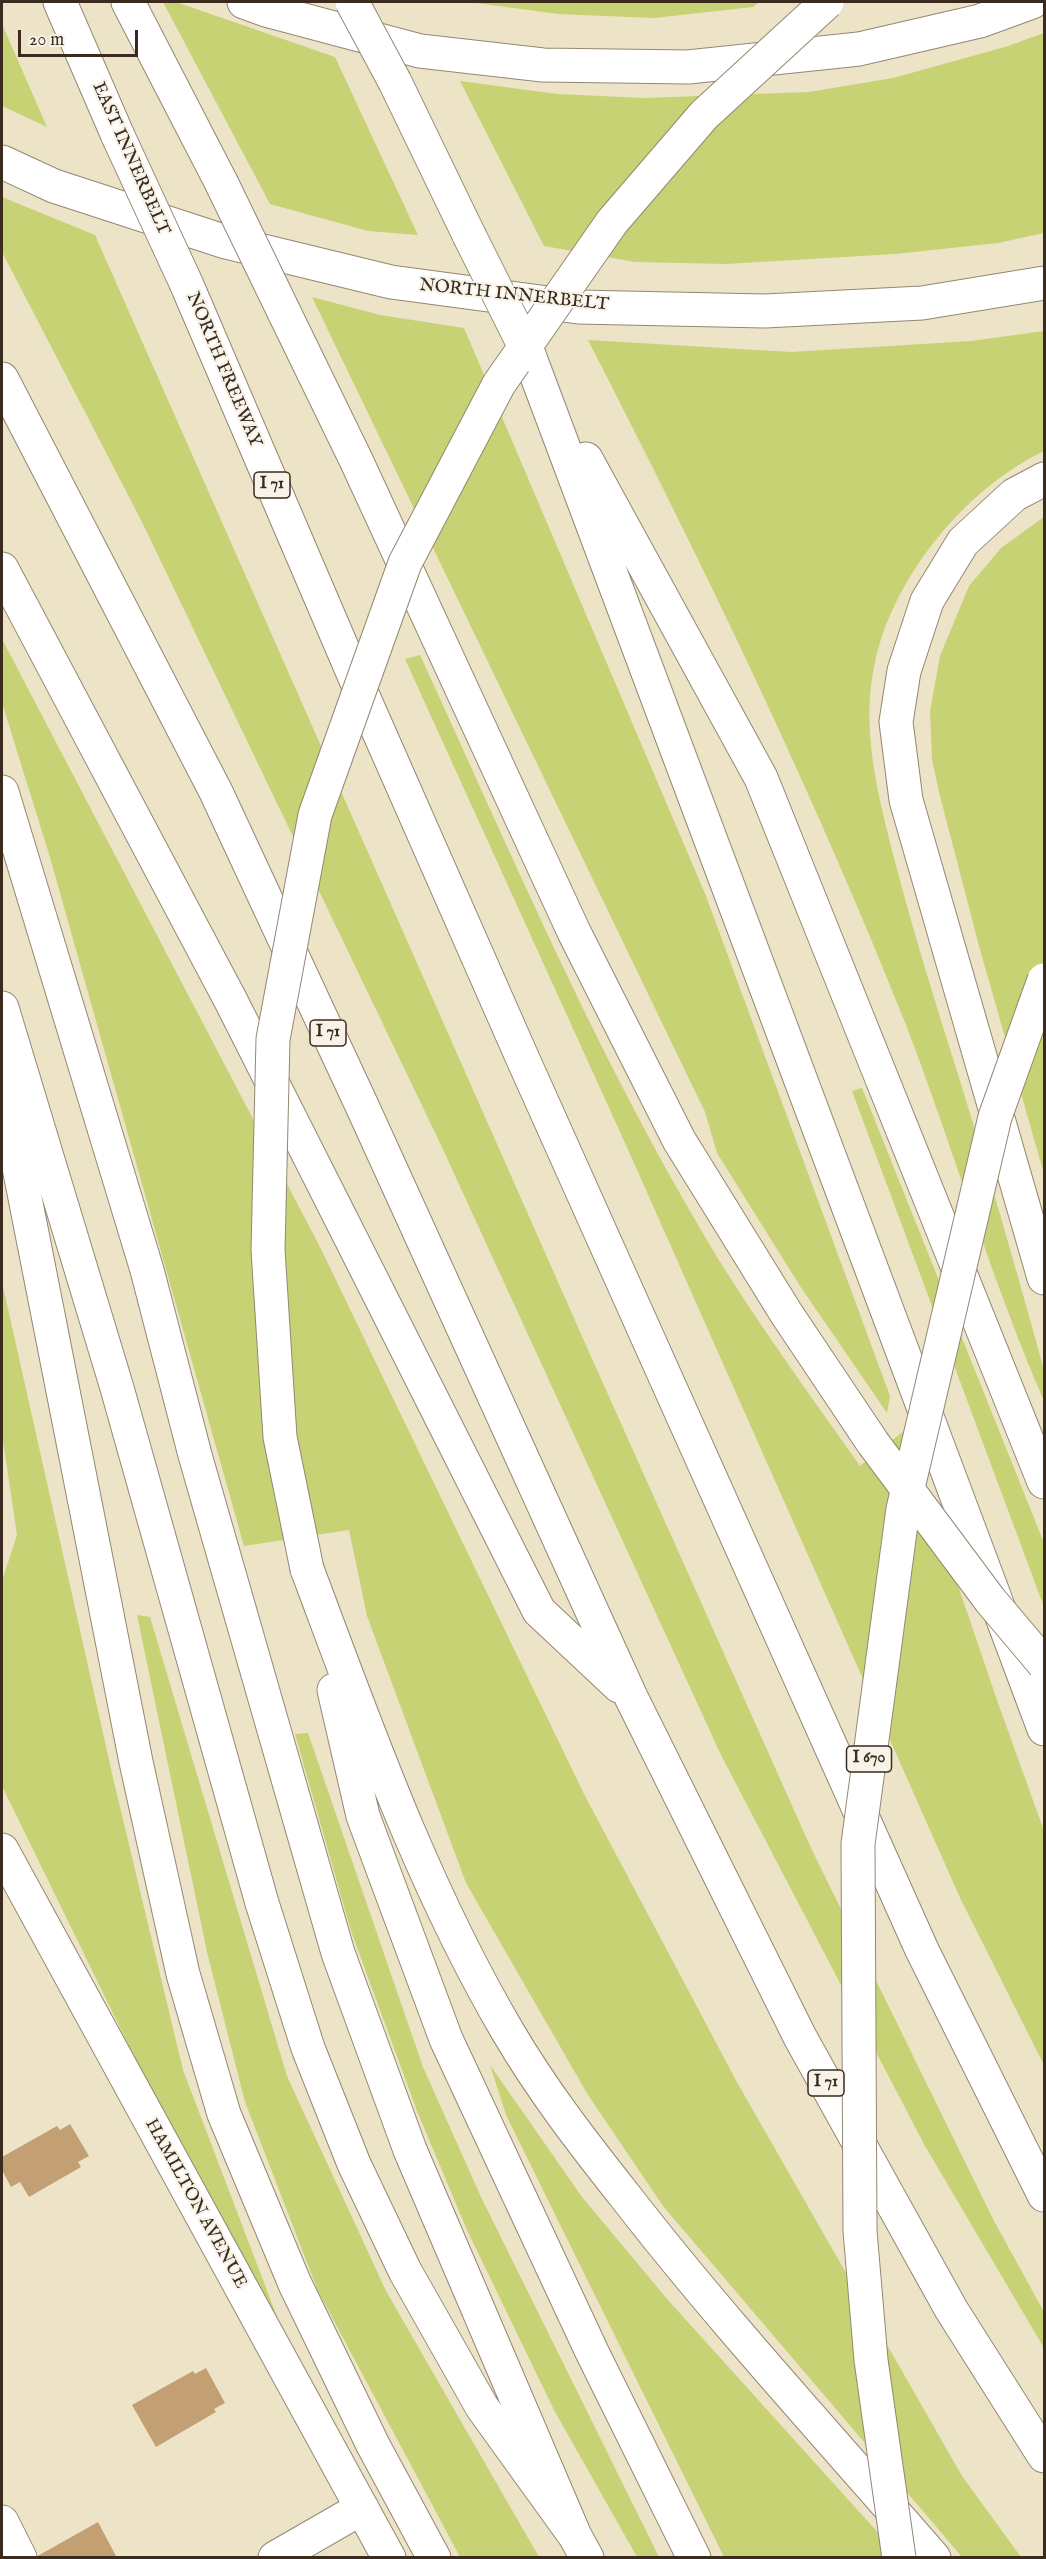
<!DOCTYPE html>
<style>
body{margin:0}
#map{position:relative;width:1046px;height:2559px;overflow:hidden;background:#ede4c7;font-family:"IM FELL English",serif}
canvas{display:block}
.frame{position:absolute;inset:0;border:3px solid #3b2a1e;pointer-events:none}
.scale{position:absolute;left:18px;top:30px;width:120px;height:27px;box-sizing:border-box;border:3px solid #3b2a1e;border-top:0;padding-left:8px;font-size:18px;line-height:21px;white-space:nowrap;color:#3b2a1e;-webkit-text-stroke:4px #f7f3e8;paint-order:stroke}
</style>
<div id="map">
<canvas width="1046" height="2559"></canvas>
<div class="frame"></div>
<div class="scale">20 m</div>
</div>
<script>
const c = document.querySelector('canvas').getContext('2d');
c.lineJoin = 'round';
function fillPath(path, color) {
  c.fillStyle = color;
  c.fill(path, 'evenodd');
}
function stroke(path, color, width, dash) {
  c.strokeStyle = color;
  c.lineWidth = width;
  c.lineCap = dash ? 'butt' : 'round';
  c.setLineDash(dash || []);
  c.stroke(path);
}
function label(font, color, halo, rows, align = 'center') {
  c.font = font + ' "IM FELL English",serif';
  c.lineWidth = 4.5;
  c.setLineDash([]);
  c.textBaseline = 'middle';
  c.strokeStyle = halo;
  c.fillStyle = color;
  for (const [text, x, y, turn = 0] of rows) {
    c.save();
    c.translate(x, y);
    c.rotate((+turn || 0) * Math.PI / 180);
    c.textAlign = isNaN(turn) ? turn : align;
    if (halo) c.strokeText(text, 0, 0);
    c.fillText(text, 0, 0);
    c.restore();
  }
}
const green = new Path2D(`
 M163,2H176L335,57L418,235L368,231L270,204Z
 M469,2H759L753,7L654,18L558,14Z
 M2,24L47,127L2,106Z
 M1044,33V233L998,243L895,254L726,264L635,262L544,246L460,81L557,94L645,98L809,92L893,78L1005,47Z
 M2,197L95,235L585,1343L811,1848L994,2221L1044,2312V2348L925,2146L721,1755L440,1143L141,520L2,252Z
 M312,297L380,315L464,328L706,896L890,1396L887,1413L800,1286L717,1153L705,1112Z
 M1044,331V451C965,489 894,576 875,662C860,729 878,794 894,858C914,935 938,1011 962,1087C991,1181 1018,1276 1044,1370V1401C991,1279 954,1150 906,1025C813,791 703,564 588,340L791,352L971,341Z
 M1044,517V1174L979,946L940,796L932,760L930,711L940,656L969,586L1001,548Z
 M2,639L320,1247L584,1794L738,2084L962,2476L1021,2557H962L663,2206L588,2095L466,1883L367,1616L349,1530L244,1546L49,854L2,703Z
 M420,655C506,842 587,1033 690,1211C740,1300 802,1383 860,1466L905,1430L997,1700L1044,1831V2065L961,1900L630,1154L405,659Z
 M862,1088L1044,1543V1607L852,1091Z
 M2,1282L114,1782L183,2070L295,2364L170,2130L2,1786V1581L17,1535L2,1434Z
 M137,1615L150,1617L287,2076L386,2291L539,2557H460L318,2291L245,2102L207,1952Z
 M308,1733L423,2067L481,2197L659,2557H637L554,2410L467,2230L417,2111L351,1931L295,1734Z
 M490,2065L582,2197L668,2300L900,2557H724L506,2115Z`);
const building = new Path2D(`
 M70,2124L89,2156L78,2162L81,2167L29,2197L20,2182L11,2187L2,2170V2157L57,2126L60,2130Z
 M206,2368L225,2403L214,2409L216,2412L156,2447L132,2405L193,2371L195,2374Z
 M98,2522L117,2558H34Z`);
const minor = new Path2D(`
 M2,1850L389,2558
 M2,2522L20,2558
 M275,2558L362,2508`);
const highway = new Path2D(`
 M60,2L118,136
 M128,2L221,182
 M244,2L266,10L420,51L543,65L688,67L859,49L980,21L1032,2
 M395,82L469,235
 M2,162L54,186L226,242L391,282L578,307L765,311L922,303L1044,283
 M186,283L359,687L522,1057L922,1950L1044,2195
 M284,312L356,460L574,932L679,1140L786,1313L873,1443
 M529,355L1044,1729
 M2,379L216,792L363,1108L631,1697L800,2037L951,2309L1044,2456
 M586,459L761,778L1044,1482
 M1044,479L1014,495L963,542L927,601L904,671L896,722L906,800L1044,1278
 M2,569L231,1001L539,1611L619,1686
 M2,792L147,1270L195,1455L338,1953L410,2150L575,2536
 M2,1008L117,1388L262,1903L308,2048L354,2164L405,2271L482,2407L575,2536L587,2558
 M2,1081L136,1762L183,1974L224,2114L295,2284L373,2445L434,2558
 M307,1569C366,1726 422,1886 508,2032C542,2090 583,2143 625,2196C722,2321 830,2438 934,2558
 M334,1690L363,1816L446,2039L592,2352L694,2558`);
const highwayBridge = new Path2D(`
 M352,2L395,82
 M118,136L186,283
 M221,182L284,312
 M469,235L529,355
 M873,1443L990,1600L1044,1664
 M307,1569L280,1437L268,1250L273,1039L315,815L405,563L499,384L612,222L704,115L827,2
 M899,2558L871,2360L860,2231L858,1844L903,1509L995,1117L1044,980`);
const shields = [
 [272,485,36],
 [328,1033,36],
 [869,1759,45],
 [826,2083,36]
];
const shieldNames = [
 ["I 71",272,485],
 ["I 71",328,1033],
 ["I 670",869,1759],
 ["I 71",826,2083]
];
const streetNames = [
 ["EAST INNERBELT",130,159,66],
 ["NORTH INNERBELT",514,296,6],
 ["NORTH FREEWAY",223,370,67],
 ["HAMILTON AVENUE",195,2204,61]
];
fillPath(green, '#c6d274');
fillPath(building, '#c2a073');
stroke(minor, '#948772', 35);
stroke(highway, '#948772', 35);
stroke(minor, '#fff', 33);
stroke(highway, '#fff', 33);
stroke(highwayBridge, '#948772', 35, []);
stroke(highwayBridge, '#fff', 33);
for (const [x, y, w] of shields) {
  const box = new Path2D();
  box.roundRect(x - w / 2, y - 13, w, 26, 4.5);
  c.fillStyle = '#f7f3e8';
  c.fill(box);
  stroke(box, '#3b2a1e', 1.5);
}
label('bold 16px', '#3b2a1e', null, shieldNames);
label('18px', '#3b2a1e', '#f7f3e8', streetNames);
</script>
